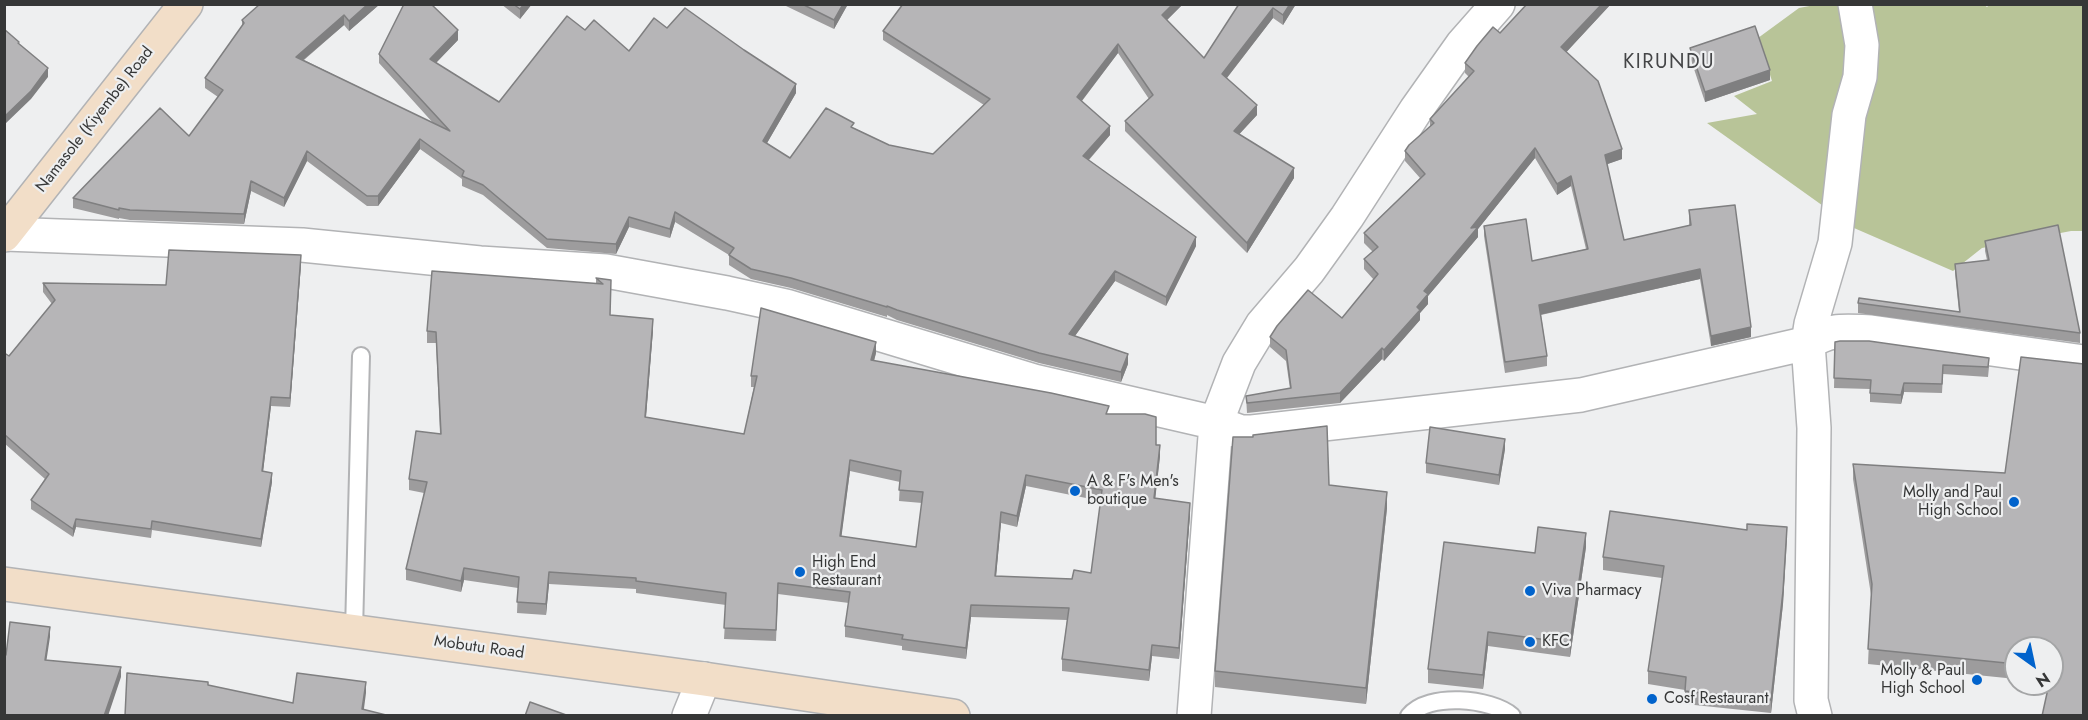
<!DOCTYPE html>
<style>
body{margin:0}
#map{position:relative;width:2088px;height:720px;overflow:hidden;background:#eeeff0;font-family:Jost,sans-serif}
canvas{display:block}
.frame{position:absolute;inset:0;border:6px solid #363737;pointer-events:none}
.north{position:absolute;left:2004px;top:636px;width:60px;height:60px;box-sizing:border-box;background:#eeeff0;border:2px solid #a4a5a6;border-radius:50%;rotate:147deg;font-size:16px;font-weight:700;line-height:24px;text-align:center;color:#363737}
.north::after{content:'';display:block;margin:auto;width:21px;height:27px;background:#0163cc;clip-path:polygon(50% 0,100% 100%,50% 72%,0 100%)}
</style>
<div id="map">
<canvas width="2088" height="720"></canvas>
<div class="frame"></div>
<div class="north">N</div>
</div>
<script>
const c = document.querySelector('canvas').getContext('2d');
c.lineJoin = 'round';
function fillPath(path, color) {
  c.fillStyle = color;
  c.fill(path, 'evenodd');
}
function stroke(path, color, width, dash) {
  c.strokeStyle = color;
  c.lineWidth = width;
  c.lineCap = dash ? 'butt' : 'round';
  c.setLineDash(dash || []);
  c.stroke(path);
}
function label(font, color, halo, rows, align = 'center') {
  c.font = font + ' Jost,sans-serif';
  c.lineWidth = 4.5;
  c.setLineDash([]);
  c.textBaseline = 'middle';
  c.strokeStyle = halo;
  c.fillStyle = color;
  for (const [text, x, y, turn = 0] of rows) {
    c.save();
    c.translate(x, y);
    c.rotate((+turn || 0) * Math.PI / 180);
    c.textAlign = isNaN(turn) ? turn : align;
    if (halo) c.strokeText(text, 0, 0);
    c.fillText(text, 0, 0);
    c.restore();
  }
}
const forest = new Path2D(`
 M1820,4H1983L1987,7L1990,4L2083,5V231H2071L1982,248L1953,271L1854,228L1707,123L1757,114L1734,96L1772,81L1758,38L1799,8Z`);
const lane = new Path2D(`
 M354,631L361,356
 M1409,716C1428,692 1491,698 1512,716`);
const street = new Path2D(`
 M5,234L302,245L480,263L606,271L727,293L786,306L1034,381L1216,423L1241,432H1252L1581,395L1808,343C1831,328 1845,331 1871,332L2084,362
 M689,716L704,679
 M1194,716L1216,423L1239,363L1262,325L1309,270L1347,217L1416,110L1462,45L1498,4
 M1815,716L1811,700L1814,428L1808,343L1811,324L1835,243L1849,115L1860,77L1862,45L1855,4`);
const secondary = new Path2D(`
 M4,235L186,4
 M4,584L704,679L953,716`);
const wall = new Path2D(`
 M260,4H380L349,31L344,25L304,60L434,124L379,63V54L458,40L436,63L499,102L585,30L629,51L667,28L796,93L767,143L790,158L854,128L889,145L933,154L984,105L883,40V31L903,4H1183L1167,20L1204,58L1239,4H1296L1283,25L1273,18L1227,78L1257,115L1239,134L1294,178L1247,253L1125,131V121L1149,99L1118,53L1082,101L1110,135L1089,160L1196,246L1166,306L1115,281L1075,336L1128,364L1121,382L1039,363L897,320L887,315V317L791,288L751,279L729,265V255L675,222L670,238L629,227L616,254L547,248L483,195L462,186V179L420,149L378,206H367L307,161L284,207L251,191L244,224L130,220L119,218V219L73,208V198L189,136L218,97L205,88V78L242,26V20Z
 M501,4H532L520,19Z
 M786,4H848L834,29L786,6Z
 M1527,4H1611L1566,52L1622,159L1607,164L1624,240L1689,226V210L1751,337L1711,346L1700,279L1541,315L1547,356V366L1505,373L1484,236V226L1532,261L1586,249L1571,186L1557,195L1535,158L1478,229V237L1428,296V304L1420,313V320L1384,361L1382,359L1340,403L1247,413L1246,396L1290,389L1286,361L1270,347V337L1342,318L1374,280L1364,269V259L1373,252L1364,243V233L1420,178L1405,161V151L1430,127V119L1469,77L1465,73V63L1500,33Z
 M1690,48L1770,80L1705,102L1690,57Z
 M1985,241L2080,333V343L1858,313V303L1959,312L1955,273V264L1987,260L1985,251Z
 M301,264L290,407L271,406L263,472L272,482L261,547L152,530L151,538L76,527L73,537L31,509V500L45,479L4,443V356H9L52,304L43,292V283L166,285Z
 M596,278L611,291L610,315L653,330L646,417L744,434L754,387H751V376L876,353L874,361L1109,414L1156,445L1160,456L1155,499L1190,514L1179,659L1152,656L1149,681L1062,671V659L1067,620L971,617L966,659L902,650V646L845,637V626L849,603L778,594L776,641L724,639L726,605L636,593V589L549,584L546,615L517,613L518,588L464,580L461,592L406,580V569L424,493L409,490V479L440,434L436,343H427V331L596,283ZM850,471L900,482L899,501L922,503L916,547L841,537ZM1026,486L1101,501L1091,573L1072,579L996,576L1001,523L1017,527Z
 M1835,342L1989,367L1988,377L1943,374L1942,393L1904,392L1901,404L1870,402V389L1834,388Z
 M2084,364L2052,684V648H2016V679L1868,664L1871,595L1853,479V464L2005,473Z
 M1505,449L1499,485L1426,473V463Z
 M1329,485L1387,508L1366,704L1215,687V671Z
 M1787,540L1783,604L1771,713L1685,704V690L1648,684V671L1662,578L1603,570V557Z
 M1586,547L1570,657L1488,646L1483,689L1428,683V669L1535,553Z`);
const shadedWall = new Path2D(`
 M368,4H380L349,31V21Z
 M524,4H532L520,19V9Z
 M843,4H848L834,29V20Z
 M1173,4H1183L1162,25V15Z
 M1290,4H1296L1283,25V15Z
 M1602,4H1611L1561,58V47Z
 M1273,8V18L1222,84V74Z
 M344,15V25L296,66V57Z
 M458,30V40L430,69V59Z
 M1118,44V53L1077,107V97Z
 M48,68V77L31,99L4,125V117Z
 M1770,70V80L1705,102V92Z
 M796,84V93L763,150V141Z
 M1257,105V115L1234,140V131Z
 M1110,126V135L1083,166V156Z
 M420,139V149L378,206V196Z
 M1535,148V158L1478,229V237L1428,296V304L1420,313V320L1384,361V350L1417,307L1424,291L1471,228Z
 M1622,149V159L1605,165V155Z
 M307,151V161L284,207V198Z
 M1294,168V178L1247,253V243Z
 M1571,176V186L1557,195V184Z
 M251,181V191L244,224V214Z
 M675,212V222L670,238V229Z
 M629,217V227L616,254V244Z
 M1196,237V246L1166,306V297Z
 M301,255V264L290,407V398Z
 M1700,269V279L1539,315V305Z
 M1115,271V281L1069,344V334Z
 M653,319V330L645,429V417Z
 M1751,327V337L1711,346V336Z
 M876,342V353L871,371V360Z
 M1382,348V359L1340,403V393Z
 M1128,354V364L1121,382V372Z
 M1904,383V392L1901,404V395Z
 M271,397V406L262,480V471Z
 M1505,439V449L1499,485V475Z
 M1160,445V456L1154,510V498Z
 M850,460V471L840,548V536Z
 M272,473V482L261,547V539Z
 M1026,475V486L1017,527V516Z
 M1387,492V508L1366,704V688Z
 M1190,503V514L1179,659V648Z
 M1001,512V523L995,588V576Z
 M76,519V527L73,537V529Z
 M1787,527L1783,604L1771,713V700Z
 M1586,533V547L1570,657V643Z
 M464,568V580L461,592V581Z
 M549,572V584L546,615V604Z
 M971,605V617L966,659V648Z
 M50,627V637L45,670V660Z
 M1488,632V646L1483,689V675Z
 M1152,645V656L1149,681V670Z
 M121,667V677L108,716H104Z
 M366,682V693L363,716L362,709Z`);
const building = new Path2D(`
 M260,4H368L349,21L344,15L296,57L450,131L379,54L404,4H431L458,30L430,59L499,102L567,16L585,30L594,20L629,51L654,18L667,28L685,8L744,50L796,84L763,141L790,158L826,108L854,123L851,127L889,145L933,154L990,99L883,31L903,4H1173L1162,15L1204,58L1239,4H1290L1283,15L1273,8L1222,74L1257,105L1234,131L1294,168L1247,243L1125,121L1153,95L1118,44L1077,97L1110,126L1083,156L1196,237L1166,297L1115,271L1069,334L1128,354L1121,372L1039,353L897,310L887,306V307L791,278L751,269L729,255L734,248L675,212L670,229L629,217L616,244L547,239L483,185L462,176L464,171L420,139L378,196H367L307,151L284,198L251,181L244,214L130,210L119,208V210L73,198L160,108L189,136L223,90L205,78L244,23L242,20Z
 M513,4H524L520,9Z
 M802,4H843L834,20Z
 M1527,4H1602L1561,47L1598,81L1622,149L1605,155L1624,240L1691,225L1689,210L1735,205L1751,327L1711,336L1700,269L1539,305L1547,356L1505,362L1484,226L1526,219L1532,261L1588,249L1571,176L1557,184L1535,148L1471,228L1478,227L1424,291L1428,294L1417,307L1420,310L1384,350L1382,348L1340,393L1247,403L1246,396L1291,388L1286,350L1270,337L1277,326L1308,290L1342,318L1378,274L1364,259L1378,247L1364,233L1425,174L1405,151L1409,145L1434,123L1430,119L1474,71L1465,63L1477,46L1493,27L1500,33Z
 M1755,26L1770,70L1705,92L1690,48Z
 M4,29L19,42L18,43L48,68L31,91L4,117Z
 M2058,225L2080,333L1858,303L1859,298L1960,312L1955,264L1989,260L1985,241Z
 M169,250L301,255L290,398L271,397L262,471L272,473L261,539L152,521L151,529L76,519L73,529L31,500L49,474L4,434V356L6,354L9,356L55,300L43,283L166,285Z
 M432,271L603,284L596,278L611,280L610,315L653,319L645,417L744,434L757,376H751L761,308L876,342L871,360L1051,393L1109,406L1106,414H1145L1156,417V445H1160L1154,498L1190,503L1179,648L1152,645L1149,670L1062,659L1069,608L971,605L966,648L902,639L903,635L845,626L850,592L778,583L776,630L724,628L726,593L636,581V578L549,572L546,604L517,602L519,577L464,568L461,581L406,569L427,482L409,479L416,431L441,434L436,332L427,331ZM850,460L901,471L899,490L923,492L916,547L840,536ZM1026,475L1102,490L1091,573L1074,570L1072,579L995,576L1001,512L1017,516Z
 M1840,341H1869L1989,358L1988,367L1943,365L1942,384L1904,383L1901,395L1870,393L1871,380L1834,378L1835,342Z
 M2021,357L2084,364V716H2042L2049,684H2052V672L2053,668H2052V648H2016V664L1868,649L1872,584L1853,464L2005,473Z
 M1327,426L1329,485L1387,492L1366,688L1215,671L1233,437H1253V435Z
 M1430,427L1505,439L1499,475L1426,463Z
 M1610,511L1747,530V524L1787,527L1783,591L1771,700L1685,691L1686,677L1648,671L1664,566L1603,557Z
 M1538,527L1586,533L1570,643L1488,632L1483,675L1428,669L1444,542L1535,553Z
 M10,622L50,627L45,660L121,667L104,716H4V655H6Z
 M127,673L208,682V685L293,703L297,673L366,682L362,709L390,716H125Z
 M530,702L569,716H525Z`);
const markers = [
 [1075,491,6,"#0163cc"],
 [2014,502,6,"#0163cc"],
 [800,572,6,"#0163cc"],
 [1530,591,6,"#0163cc"],
 [1530,642,6,"#0163cc"],
 [1977,680,6,"#0163cc"],
 [1652,699,6,"#0163cc"]
];
const streetNames = [
 ["Namasole (Kiyembe) Road",95,120,-52],
 ["Mobutu Road",479,648,8]
];
const poiNames = [
 ["A & F's Men's",1087,482],
 ["boutique",1087,500],
 ["Molly and Paul",2002,493,"right"],
 ["High School",2002,511,"right"],
 ["High End",812,563],
 ["Restaurant",812,581],
 ["Viva Pharmacy",1542,591],
 ["KFC",1542,642],
 ["Molly & Paul",1965,671,"right"],
 ["High School",1965,689,"right"],
 ["Cosf Restaurant",1664,699]
];
const quarterNames = [
 ["KIRUNDU",1669,63]
];
fillPath(forest, '#b8c498');
stroke(lane, '#b2b3b5', 20);
stroke(street, '#b2b3b5', 36);
stroke(secondary, '#b2b3b5', 36);
stroke(lane, '#fff', 16);
stroke(street, '#fff', 33);
stroke(secondary, '#f2dec8', 33);
fillPath(wall, '#9d9c9d');
fillPath(shadedWall, '#7f7f80');
fillPath(building, '#b6b5b7');
stroke(building, '#7f7f80', 1.5);
for (const [x, y, r, color] of markers) {
  const dot = new Path2D();
  dot.arc(x, y, r, 0, 2 * Math.PI);
  c.fillStyle = color;
  c.fill(dot);
  stroke(dot, '#eeeff0', 2);
}
label('16px', '#363737', '#eeeff0', streetNames);
label('16px', '#363737', '#eeeff0', poiNames, 'left');
c.letterSpacing = '1.5px';
label('20px', '#444547', '#eeeff0', quarterNames);
c.letterSpacing = '0px';
</script>
